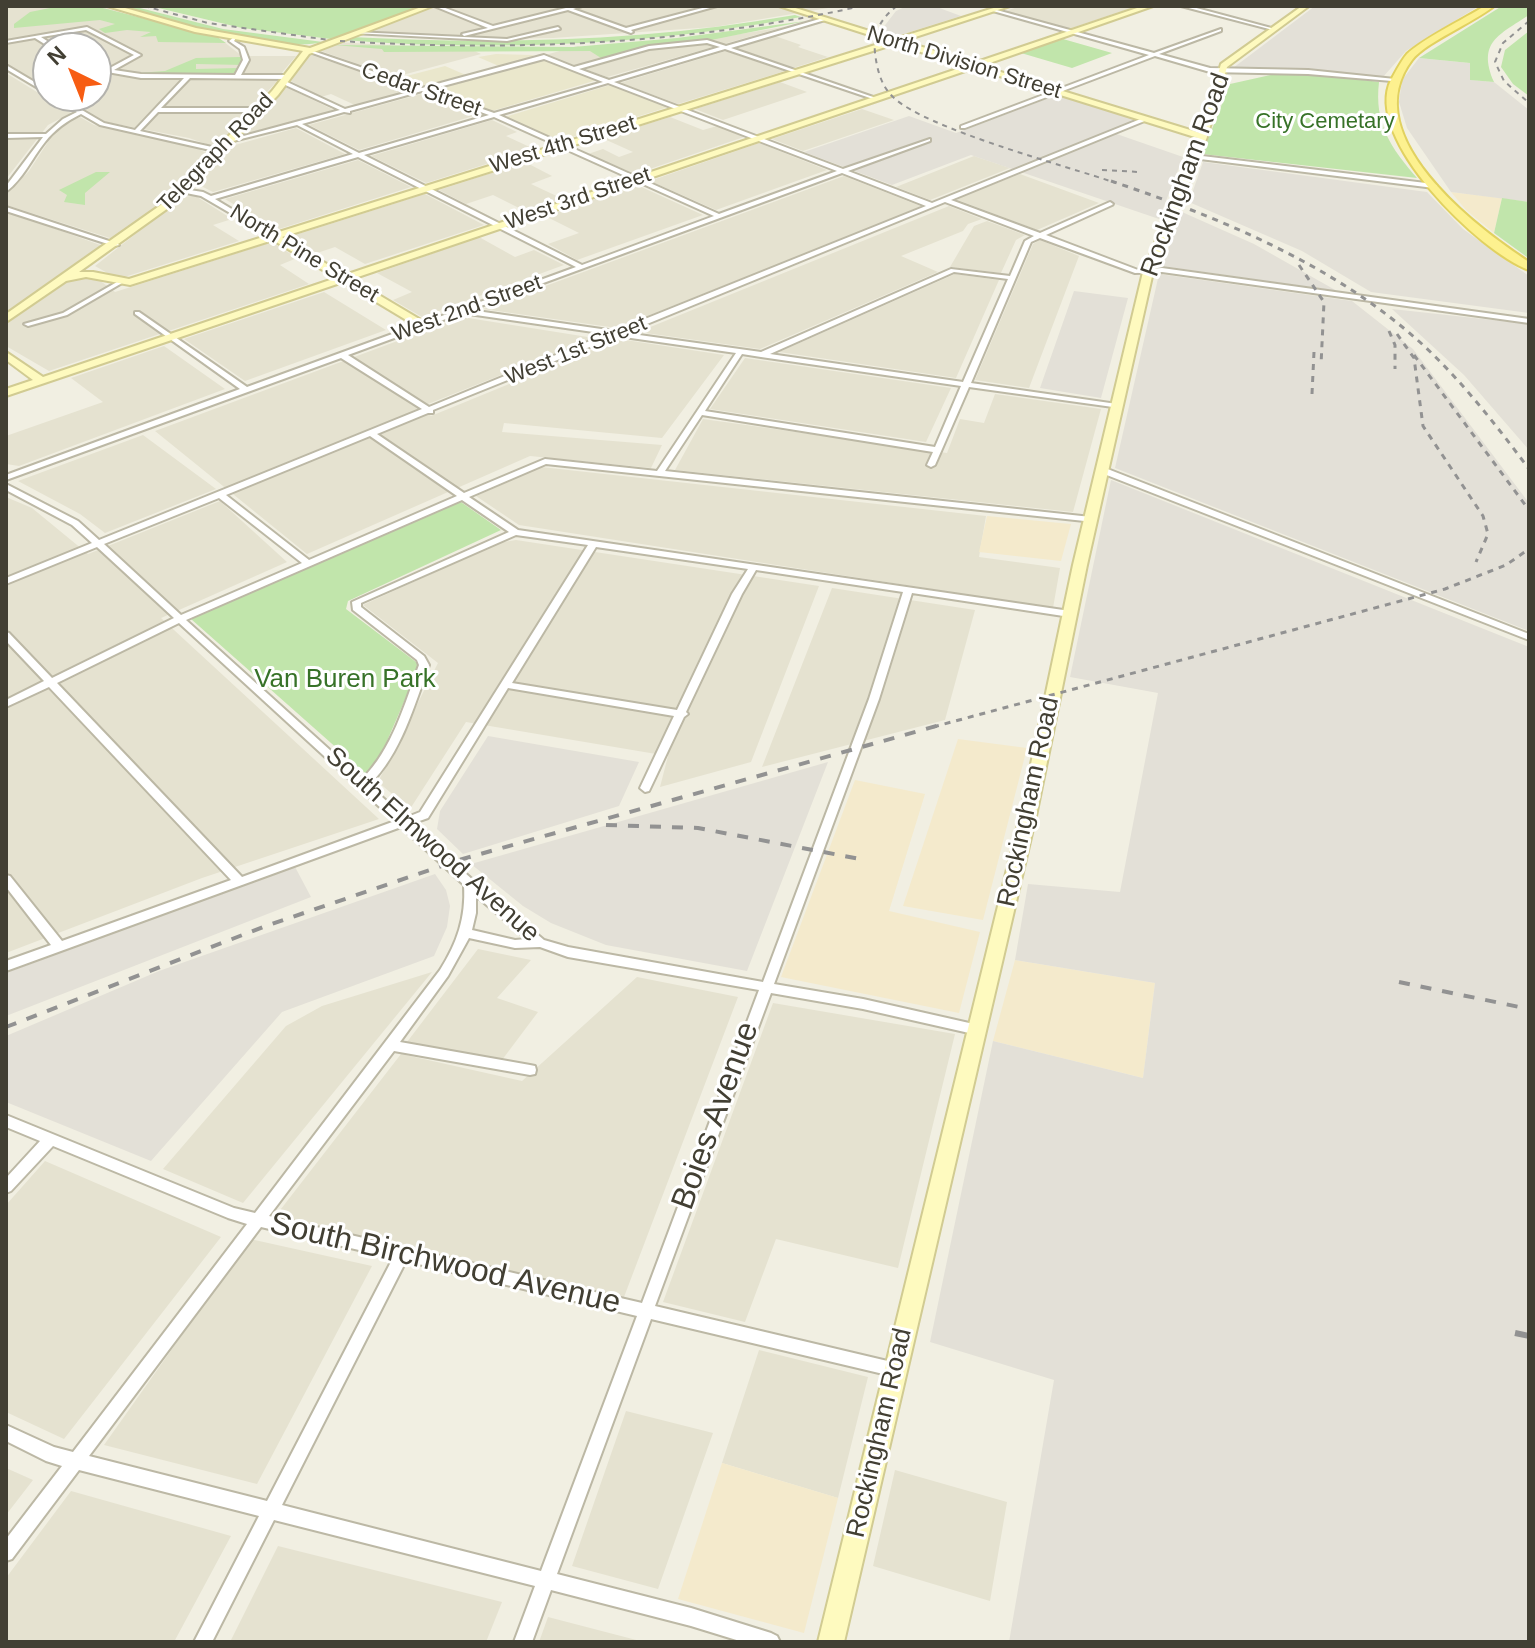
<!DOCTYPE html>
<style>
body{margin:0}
#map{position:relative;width:1535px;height:1648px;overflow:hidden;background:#f1efe2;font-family:Arial,sans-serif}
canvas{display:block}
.frame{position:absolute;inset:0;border:8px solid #423f33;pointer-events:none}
.north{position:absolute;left:32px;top:32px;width:80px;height:80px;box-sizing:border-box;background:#fff;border:2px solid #b3b2ad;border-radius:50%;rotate:317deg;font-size:22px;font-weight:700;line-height:32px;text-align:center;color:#423f33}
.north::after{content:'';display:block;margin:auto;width:28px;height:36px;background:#f75d13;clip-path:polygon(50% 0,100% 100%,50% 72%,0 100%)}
</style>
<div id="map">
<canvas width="1535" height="1648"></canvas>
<div class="frame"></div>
<div class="north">N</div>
</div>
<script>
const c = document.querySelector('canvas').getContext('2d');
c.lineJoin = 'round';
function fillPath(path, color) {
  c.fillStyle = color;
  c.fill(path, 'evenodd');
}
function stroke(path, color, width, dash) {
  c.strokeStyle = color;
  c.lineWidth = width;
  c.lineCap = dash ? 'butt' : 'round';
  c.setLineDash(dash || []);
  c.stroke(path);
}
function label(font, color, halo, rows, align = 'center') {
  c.font = font + ' Arial,sans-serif';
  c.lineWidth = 6;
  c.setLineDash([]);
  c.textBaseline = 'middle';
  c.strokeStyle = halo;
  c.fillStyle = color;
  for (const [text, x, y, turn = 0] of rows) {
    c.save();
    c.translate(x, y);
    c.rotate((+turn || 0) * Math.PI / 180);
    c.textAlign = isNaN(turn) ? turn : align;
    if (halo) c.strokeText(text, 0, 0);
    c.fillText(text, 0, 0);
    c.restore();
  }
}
const residential = new Path2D(`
 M6,6H99L164,26L219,38L242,56H296L280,75L137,74L96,65V48H61L36,34L6,40Z
 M436,6H840L714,27L553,38L501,39L364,33Z
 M1021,6H1137L1069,29L1005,11Z
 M784,27L607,77L545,55L578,46L614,59L651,48Z
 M775,36L801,45L798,47L828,57L793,68L736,48Z
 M32,38L49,48L48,82L40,84L6,64V44Z
 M336,42L472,50L481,54L395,77L318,50Z
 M726,51L785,71L678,104L620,83Z
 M309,54L413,91L357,106L331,94L321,97L291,81Z
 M6,73L71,113L48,125L6,179Z
 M104,73L139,79H279L219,144L209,145L189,138L106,122L63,96H96V75Z
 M780,82L807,92L723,120L695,109Z
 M284,86L336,111L235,139Z
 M421,94L480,114L359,150L309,125Z
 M862,109L894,120L803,151L772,139Z
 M80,117L94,125L193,146L208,154L173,195L116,240L6,205V195L29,171L59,125Z
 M670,117L703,130L717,126L744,137L635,174L588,154L603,149L619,157L633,152L602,138Z
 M492,120L517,132L506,136L534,149L426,183L371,156Z
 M296,128L345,154L213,192L195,183L228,147Z
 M759,143L827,170L716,210L650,181Z
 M974,156L1010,168L930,200L896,187Z
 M358,160L411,187L276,230L225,199Z
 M525,162L552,176L531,184L563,199L525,211L493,195L466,204L439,190Z
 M1020,174L1099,203L1037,230L955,199Z
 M844,176L923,207L617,328L483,309Z
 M637,185L703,215L577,260L548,244L579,233L545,216Z
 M425,194L484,225L365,264L335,247L317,253L289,237Z
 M194,195L232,219L213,225L239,241L118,279L95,266L181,198Z
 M949,206L982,219L968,224L963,231L901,256L938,272L760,349L638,332Z
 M6,211L103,246L6,314Z
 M987,221L1025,235L1016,240L1001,273L950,267L974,226Z
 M479,237L515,257L534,250L564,265L422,317L393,300L412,292L377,273Z
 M1040,240L1079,256L1029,388L975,380L1033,244Z
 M272,242L297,258L280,265L309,284L49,371L6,346V324L73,278L94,276L115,292Z
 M955,274L999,280L956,378L779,352Z
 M324,292L386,330L245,381L184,339Z
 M462,317L594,338L418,408L431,416L619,339L724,355L662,438L504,423L502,432L662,445L651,468L530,456L307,554L155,431Z
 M164,346L225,389L19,466L6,464V436L103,402L71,378Z
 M745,358L951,388L926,442L710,409Z
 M995,394L1101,409L1073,512L675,470L703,419L947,453L960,419L984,423Z
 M143,435L216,489L105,533L80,514L18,481Z
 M541,467L986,516L979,557L1060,568L1053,608L519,525L476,496Z
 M6,497L32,508L88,554L220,501L287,562L161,618L379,819L202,878L6,953Z
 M516,540L819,586L751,762L660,787L668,756L466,722L410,809L378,782L438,663L363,605L498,543Z
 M832,588L975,610L945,720L762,767Z
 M478,949L531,960L497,998L538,1012L502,1060L407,1042Z
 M432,972L243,1203L163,1169L286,1026L322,1006Z
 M637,977L738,997L624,1297L274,1218L401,1054L522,1081Z
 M773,1003L955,1034L898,1268L776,1239L745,1322L663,1302Z
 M45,1161L221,1237L64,1439L6,1412V1205Z
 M250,1239L372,1266L257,1484L104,1445Z
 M759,1350L868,1377L838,1498L722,1463Z
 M626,1411L713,1433L658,1589L572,1566Z
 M6,1468L33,1480L6,1515Z
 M895,1470L1007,1502L990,1601L873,1566Z
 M71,1491L231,1536L174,1642H6V1578Z
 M278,1546L502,1602L486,1642H230Z
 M548,1617L644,1642H539Z`);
const commercial = new Path2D(`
 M1451,192L1502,198L1494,233L1466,210Z
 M987,516L1071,524L1061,561L979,552Z
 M958,739L1027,748L983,920L903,906Z
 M855,780L925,794L889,911L980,932L959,1013L781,977Z
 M1015,960L1155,983L1143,1078L993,1041Z
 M722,1463L838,1498L804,1633L678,1599Z`);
const industrial = new Path2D(`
 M907,6H934L961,16L894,37L879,33L896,11Z
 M1315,6H1479L1406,51L1383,77L1313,70L1233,68Z
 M1419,58L1470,63L1471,80L1494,82L1529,110V202L1451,192L1407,128L1399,102L1402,80Z
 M1057,95L1136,120L1108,131L1183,157L1159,219L971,155L892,185L804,152L909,116L956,133Z
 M1203,162L1427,192L1463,229L1529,276V313L1371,292L1302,251L1189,202Z
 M1182,212L1254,244L1337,291L1162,266Z
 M1159,274L1352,301L1413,349L1529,503V631L1115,468Z
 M1074,291L1128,298L1101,398L1040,388Z
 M1392,309L1529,324V450L1464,375Z
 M1111,480L1529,647V1642H1009L1054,1380L930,1342L993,1041L1143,1078L1155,983L1015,960L1028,884L1120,892L1158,693L1070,677Z
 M488,736L639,762L619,806L463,854L437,829L440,811Z
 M828,762L747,971L606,945L551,923L523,906L471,864Z
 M294,865L311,897L6,1016V973Z
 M435,874L446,890L450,906L447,927L434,956L282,1012L151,1161L6,1102V1036L159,971Z`);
const education = new Path2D(`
 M496,54L532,55L597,80L492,111L399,78L445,66L475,79L508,70L478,57Z
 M610,85L668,107L560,141L505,117Z`);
const green = new Path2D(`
 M60,6H95L217,37L226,43L158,42L156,36L140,37L151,32L127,30L105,33L99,29L115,24L100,20L14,28V24L30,12Z
 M117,6H132L223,29L323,42C278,54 164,19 117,6Z
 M150,6H426L331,39L242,28Z
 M1502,6H1529V15C1499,35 1477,42 1494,82L1470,80V63L1419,58Z
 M795,15L801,17C651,45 495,52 343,40L351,37C500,45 648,41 795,15Z
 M806,21L711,40L662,44L601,58L590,51L384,52L382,49L334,45L573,47L677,38Z
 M1529,31V96L1513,84L1501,67L1505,50Z
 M1063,39L1112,53L1072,68L1021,53Z
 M241,57L243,65L196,64V69L238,68V72L230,75L138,73L165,71L196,58Z
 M1275,74L1326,75L1379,82C1374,124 1391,148 1417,178L1202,154L1230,84Z
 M96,172H110L85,193V205L64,202L67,195L59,190Z
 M1502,198L1529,202L1527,257L1494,233Z
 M458,500L501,530L348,601L346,609L420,665L374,771L366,774L191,619Z`);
const street = new Path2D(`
 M434,6H440L493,26L574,6H582L573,9L626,28L710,6H717L631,30L633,32L631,33L568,10L464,36L462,34L488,28Z
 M1181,6H1189L1275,29L1273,30Z
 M993,9L1154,53L1221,29V31L1159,54L1210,68L1308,70L1395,79L1392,81L1308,74L1210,72L1155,56L965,128H961V126L1149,55L993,11Z
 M823,18L825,20L731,48L876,98V100L725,49L614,82L843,169L930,139V141L848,171L932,203L1143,118H1147V120L951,200L1040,233L1110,202L1113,204L1112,205L1046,235L1138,270L1162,268L1529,319V323L1162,272L1135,273L1040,238L1031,242L971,383L1117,404L1121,406L1120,408L969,387L935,465L931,467L927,465L933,452L702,415L665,471L1091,517L1094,518V522L546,464L469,497L518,530L1070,611L1075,614L1070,617L912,593L879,699L774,984L863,999L978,1025L982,1026L984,1030L982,1034L978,1035L863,1009L771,993L655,1306L896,1363L901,1365L904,1370L901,1375L896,1377L651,1319L557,1574L691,1608L771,1633L777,1636L780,1642H743L691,1626L551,1590L532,1642H514L535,1586L274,1520L212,1642H194L259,1516L79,1470L12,1559L6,1561V1539L62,1466L46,1461L6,1441V1425L54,1447L73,1452L247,1224L228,1218L53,1146L11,1191L6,1193V1178L40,1141L6,1127V1115L234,1208L255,1213L440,970C457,943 466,918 464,885L401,827L6,971V961L51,945L6,887V875L10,876L62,941L231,880L49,687L6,707V700L44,681L6,641V632L9,633L52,678L174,618L97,547L6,584V578L92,543L72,525L6,490V484L78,521L99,540L422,409L341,358L6,480V475L240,389L135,314V312H139L247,387L576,267L358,157L215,199L275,235L276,236L273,238L201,196L181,192V190L183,189L203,192L211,196L353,154L297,125L225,143V141L340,110L281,83V81H285L345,109L416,90L307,51V49L422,88L544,55L574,67L649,46L707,40L726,46ZM707,43L720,47L609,80L579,69L649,49ZM544,59L603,82L494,113L428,90ZM608,83L837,171L719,214L499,115ZM422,91L489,115L359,153L302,124L344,112L350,113V111ZM494,117L714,216L582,265L364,155ZM842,173L926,206L615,331L470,310ZM945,202L1034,236L1025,241L1010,276L951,269L761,352L625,333ZM954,272L1008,279L963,382L770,354ZM462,313L607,334L429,407L348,355ZM617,336L736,353L657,471L545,459L464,493L377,434L428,413H433V410ZM742,354L761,357L961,386L935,447L705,411ZM370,436L457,496L309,560L226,495ZM219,498L302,563L181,615L104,544ZM462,500L509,532L352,602L353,610L417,660L419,665C405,703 392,750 362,779L186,620ZM516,535L588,545L420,812L405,818L369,785C401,754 414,706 429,665L424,656L361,607V603ZM596,547L748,569L732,594L677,710L512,683ZM756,570L903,592L869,699L763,982L568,947L544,940L474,881L411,824L428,818L508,688L674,716L640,788L645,792L649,791L684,717L688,714L686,712L742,594ZM179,623L395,821L242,877L57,683ZM476,896L527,939L515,940L472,930L476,913ZM469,938L515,948L540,947L568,957L759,990L642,1303L269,1216L394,1051L530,1075L535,1074L536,1070L535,1066L530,1065L400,1042L448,976ZM261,1227L393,1258L267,1501L89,1456ZM406,1261L637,1316L541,1571L282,1505Z
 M87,27L141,55L114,70L141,74L235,75L243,60L240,49L229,41L234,37L236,38L234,41L244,47L249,60L241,75H287L290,77L287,79L190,78L161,108H257L260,110L257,112H158L140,131L221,149V151L219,152L100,125L81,114C67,121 55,129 45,142C32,158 23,179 6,192V186L43,137L6,138V134H46L63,119L77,112L51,96H58L104,123L135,130L184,78H141L96,70V66L108,69L134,55L86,30L41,37L58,48H51L35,38L6,43V41Z
 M558,27L560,29L507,41L353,33L355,32L507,39Z
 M6,65L48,90V94L6,69Z
 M1194,155L1434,184L1437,186L1434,188L1192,158L1191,157Z
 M6,207L118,244L119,245L114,246L6,211Z
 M117,282L122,283L67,315L28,326L24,324L63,313Z
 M1099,468H1105L1529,634V640L1099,472Z`);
const secondary = new Path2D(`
 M107,6H118L196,28L310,48L424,6H433L309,54L278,95L171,206L79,272H93L129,279L888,41L779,6H789L895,39L1000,6H1010L903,41L974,63L1143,6H1153L981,66L1200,133L1221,64L1302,6H1309L1227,67L1207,137L1153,272L1087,565L1036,816L844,1642H818L1020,816L1073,565L1143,272L1198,138L974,68L352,279L426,323V327H418L343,282L6,396V389L33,380L6,360V352L43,377L336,278L273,240L130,285L86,277L66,281L6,322V314L165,202L272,91L303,51L195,32ZM895,44L966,66L345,275L282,237Z`);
const primary = new Path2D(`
 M1485,6H1494C1473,23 1426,42 1412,60C1355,135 1474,226 1529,262V270C1480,252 1362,138 1391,80C1395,73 1401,61 1407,54C1421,40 1465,18 1485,6Z`);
const railFar3 = new Path2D(`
 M144,6L208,23L329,40
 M897,6C881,18 873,32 875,53C877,69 881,86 893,97C926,129 1067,166 1116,183
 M1529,21L1503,43L1495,62L1504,81L1529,103
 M340,41C517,52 689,44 862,6
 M1102,170L1139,172`);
const railFar2 = new Path2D(`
 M1111,181C1221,218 1335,265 1422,344C1462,381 1496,425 1529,469
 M1299,265L1324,302L1321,365
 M1389,331L1395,345V369
 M1397,334L1414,358L1423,426L1483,516L1488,534L1476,562
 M1414,355L1529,510
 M1312,394L1314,352
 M933,727L1445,589L1506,565L1529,549`);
const railFar1 = new Path2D(`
 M606,825L698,828L865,860
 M1399,982L1529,1009
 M6,1027L263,927L459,860L940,725`);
const rail = new Path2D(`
 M1515,1333L1529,1336`);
const farStreetnames = [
 ["North Division Street",964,63,17],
 ["Cedar Street",421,90,19],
 ["West 4th Street",563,145,-17],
 ["Telegraph Road",216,153,-46],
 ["West 3rd Street",578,199,-19],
 ["North Pine Street",304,254,31],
 ["West 2nd Street",467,309,-20],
 ["West 1st Street",576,351,-22]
];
const farParknames = [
 ["City Cemetary",1325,122]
];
const streetNames = [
 ["Rockingham Road",1186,175,-70],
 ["Rockingham Road",1029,802,-78],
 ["South Elmwood Avenue",432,845,42],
 ["Rockingham Road",880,1433,-77]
];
const parkNames = [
 ["Van Buren Park",345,680]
];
const nearStreetnames = [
 ["Boies Avenue",716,1116,-70],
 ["South Birchwood Avenue",445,1264,13]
];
fillPath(residential, '#e5e2d0');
fillPath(commercial, '#f4eacc');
fillPath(industrial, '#e3e0d7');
fillPath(education, '#eae7cc');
fillPath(green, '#c1e5ab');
stroke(street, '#bcb8a5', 4);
stroke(secondary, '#d1cb92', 4);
stroke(primary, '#e1d160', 4);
fillPath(street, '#fff');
fillPath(secondary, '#fefabf');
fillPath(primary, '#fdf18f');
stroke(railFar3, '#929292', 2, [5, 5]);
stroke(railFar2, '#929292', 3, [6, 6]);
stroke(railFar1, '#929292', 4, [11, 11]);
stroke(rail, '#929292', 6, [14, 14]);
label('22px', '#423f33', '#fff', farStreetnames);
label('22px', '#377228', '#fff', farParknames);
label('26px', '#423f33', '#fff', streetNames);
label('26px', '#377228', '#fff', parkNames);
label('32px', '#423f33', '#fff', nearStreetnames);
</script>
